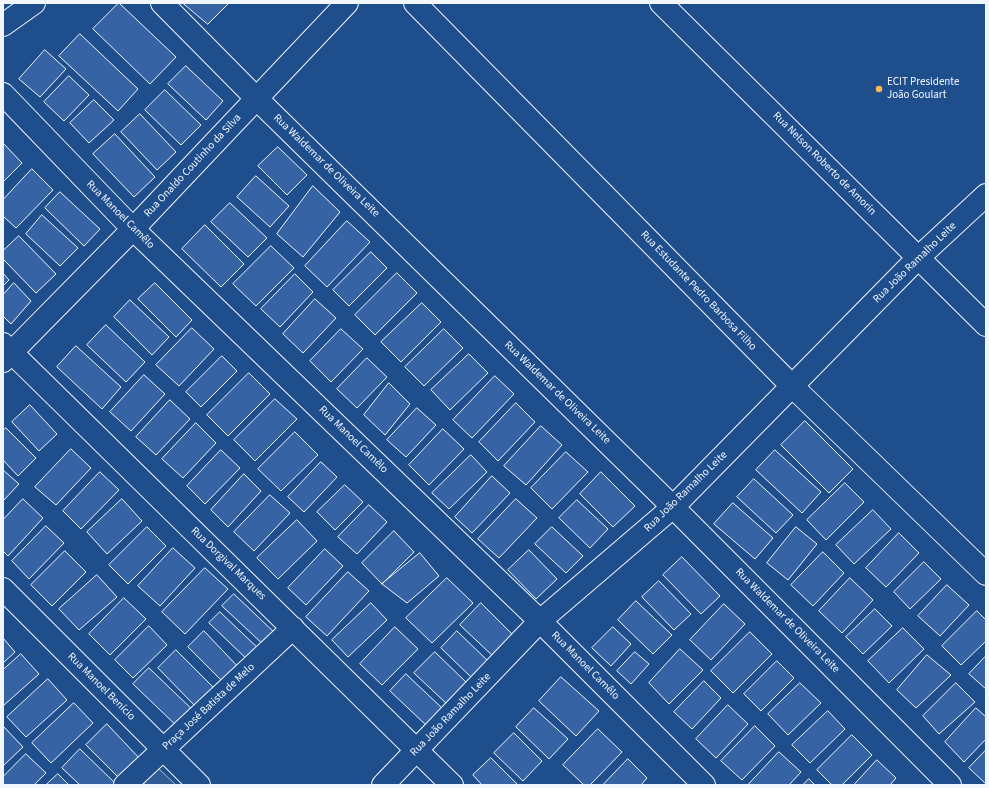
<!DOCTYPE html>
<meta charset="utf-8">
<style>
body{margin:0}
#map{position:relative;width:989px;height:788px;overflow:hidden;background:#1f4e8c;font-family:"Source Sans 3",sans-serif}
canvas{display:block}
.frame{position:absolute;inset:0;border:4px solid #f2f6ff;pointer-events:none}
</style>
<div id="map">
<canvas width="989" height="788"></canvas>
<div class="frame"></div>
</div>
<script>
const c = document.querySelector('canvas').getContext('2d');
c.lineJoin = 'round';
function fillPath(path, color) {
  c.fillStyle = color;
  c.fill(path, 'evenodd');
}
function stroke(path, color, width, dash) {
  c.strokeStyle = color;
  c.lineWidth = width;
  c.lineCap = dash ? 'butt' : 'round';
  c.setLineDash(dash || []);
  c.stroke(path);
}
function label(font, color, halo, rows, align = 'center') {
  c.font = font + ' "Source Sans 3",sans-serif';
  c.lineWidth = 3;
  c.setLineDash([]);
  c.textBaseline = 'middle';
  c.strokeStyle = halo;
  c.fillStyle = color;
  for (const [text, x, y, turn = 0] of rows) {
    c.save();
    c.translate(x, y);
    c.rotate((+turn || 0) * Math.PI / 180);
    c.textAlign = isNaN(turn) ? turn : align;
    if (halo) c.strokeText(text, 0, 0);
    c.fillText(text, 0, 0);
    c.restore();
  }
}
const green = new Path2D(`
 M158,768L176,785H143Z`);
const building = new Path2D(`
 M119,3L176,57L150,84L93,29Z
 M183,3H229L208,24Z
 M80,34L138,89L118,111L59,56Z
 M45,50L66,69L40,97L19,79Z
 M186,66L223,101L206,120L168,84Z
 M69,76L89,95L64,121L44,102Z
 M165,90L201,125L181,145L145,110Z
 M94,100L114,120L89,143L70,123Z
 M140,114L176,152L157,170L121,132Z
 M115,134L155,177L134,197L93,154Z
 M3,143L22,163L3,182Z
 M278,147L307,175L287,195L258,166Z
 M32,169L53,190L16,228L3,216V200Z
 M256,176L289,206L270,227L237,197Z
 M313,186L340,212L303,257L277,234Z
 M60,192L100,229L84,246L45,208Z
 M230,203L267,238L248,257L211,222Z
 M42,215L78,248L60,266L26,234Z
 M347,221L370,242L327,287L305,266Z
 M205,225L244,264L221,287L182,249Z
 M19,236L56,274L36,293L3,259V251Z
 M271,246L294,268L256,306L233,284Z
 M371,252L387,268L349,306L333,290Z
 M3,273L9,280L3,286Z
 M397,273L417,293L375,335L355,315Z
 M295,274L313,292L280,327L261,309Z
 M14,283L31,301L11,324L3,316V295Z
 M155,283L192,320L176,337L138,299Z
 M315,299L336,318L303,353L283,334Z
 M130,300L169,337L152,355L114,317Z
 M422,303L441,322L401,362L381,342Z
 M106,325L145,362L126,382L87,345Z
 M192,328L214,349L179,386L156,365Z
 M341,329L363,349L331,382L310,361Z
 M444,329L463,348L424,386L405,367Z
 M76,346L121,387L102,409L57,367Z
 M469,354L488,373L450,410L431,390Z
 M222,356L237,371L201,407L186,392Z
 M367,358L387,377L357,408L337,389Z
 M249,373L270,394L228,436L207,415Z
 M144,375L165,394L131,431L110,412Z
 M495,376L514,394L472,438L453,420Z
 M389,383L410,404L385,435L364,415Z
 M275,399L297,419L255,461L234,440Z
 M170,400L190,419L156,455L136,437Z
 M516,403L535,422L498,461L479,442Z
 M30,405L57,434L39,451L12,422Z
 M417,408L436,425L406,457L387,440Z
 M805,421L853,469L829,493L781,445Z
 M196,423L216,443L183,478L162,459Z
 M541,426L562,445L526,485L504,466Z
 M6,428L36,458L18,476L3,460V431Z
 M443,429L464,449L429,485L409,465Z
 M295,432L318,455L281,491L258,469Z
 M71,449L91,468L56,505L35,487Z
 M221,450L240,468L205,504L187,486Z
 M775,450L821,492L802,513L756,470Z
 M566,452L588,472L552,509L531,488Z
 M471,455L487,472L449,509L432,493Z
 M321,462L337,477L304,512L288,497Z
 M3,470L19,484L3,501Z
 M100,472L119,490L81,529L63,511Z
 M601,472L635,506L613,527L580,494Z
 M244,474L261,491L228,527L211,510Z
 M492,476L510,493L472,533L455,517Z
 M754,479L793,515L776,533L737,497Z
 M845,483L864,502L826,540L807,520Z
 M345,485L363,502L335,530L317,512Z
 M270,495L290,513L254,551L234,532Z
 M23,499L43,518L8,556L3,551V520Z
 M122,499L142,521L107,554L87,532Z
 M516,499L537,518L499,558L478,539Z
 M577,500L608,529L590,548L559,518Z
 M733,503L773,538L755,559L714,524Z
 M369,505L387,522L357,554L338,537Z
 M873,510L891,529L854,564L836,545Z
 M297,520L317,541L278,579L257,558Z
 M46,526L64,543L29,579L12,561Z
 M147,527L166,546L128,584L109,565Z
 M552,527L583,556L566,573L535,544Z
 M796,527L817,544L788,580L767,563Z
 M394,531L414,552L382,584L362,563Z
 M899,533L919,553L886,587L866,568Z
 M173,548L195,568L160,606L138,586Z
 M325,549L343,566L306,605L288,588Z
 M529,550L557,579L536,599L508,570Z
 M65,551L86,572L52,606L31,585Z
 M823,552L844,573L813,606L791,585Z
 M420,553L439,576L407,603L382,584Z
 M682,557L720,596L701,614L663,575Z
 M924,562L941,579L910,609L894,592Z
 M205,568L228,589L185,634L162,612Z
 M348,572L369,591L327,636L306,617Z
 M97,575L117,597L79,630L59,609Z
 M447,578L473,603L432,643L406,618Z
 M850,578L873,600L842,633L819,611Z
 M659,581L691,614L674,630L642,597Z
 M947,585L969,605L940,636L918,616Z
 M234,594L278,636L266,647L222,606Z
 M124,598L146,619L110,655L89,634Z
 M636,601L672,635L653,654L618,620Z
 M371,603L387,620L348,657L332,640Z
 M481,603L515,637L495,658L460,625Z
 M724,604L745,624L711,660L690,640Z
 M875,609L892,626L863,654L846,637Z
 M977,611L986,620V641L961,665L942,646Z
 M220,612L261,651L250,662L209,623Z
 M149,626L167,645L133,678L115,660Z
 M395,627L418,649L382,685L360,664Z
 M613,627L631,644L611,666L592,648Z
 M903,628L924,649L889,683L868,661Z
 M204,631L242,671L227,686L188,647Z
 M457,631L489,662L473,679L441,648Z
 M750,632L772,654L733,693L711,671Z
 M3,638L15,652L3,663Z
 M680,649L703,670L669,704L649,683Z
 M176,650L218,692L200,711L158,668Z
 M435,652L468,684L448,705L414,673Z
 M635,652L649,664L631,684L617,671Z
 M21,654L39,674L3,706V670Z
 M927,655L951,675L916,708L897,690Z
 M986,656V689L969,674Z
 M777,661L794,678L761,711L744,694Z
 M149,668L197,714L181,730L133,684Z
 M406,674L443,709L427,726L390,691Z
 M561,677L599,711L576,736L539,701Z
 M48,679L67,700L26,737L7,717Z
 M704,681L721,698L692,729L674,712Z
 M800,683L821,703L788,735L768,714Z
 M956,683L975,702L939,734L923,716Z
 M74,703L93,723L51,763L32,743Z
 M728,705L748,724L716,758L696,739Z
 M534,708L568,739L549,759L516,727Z
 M976,708L986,717V739L964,762L945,742Z
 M828,711L845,729L810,763L792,745Z
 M107,724L141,760L121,780L86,745Z
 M3,726L23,747L3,766Z
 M755,726L775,746L742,780L721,761Z
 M598,729L622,752L590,785H584L563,765Z
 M514,733L542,761L523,781L494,753Z
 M852,735L872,755L842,785H832L817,770Z
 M80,749L117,785H80L62,768Z
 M986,750V784L969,768Z
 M779,752L801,772L789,785H748Z
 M26,754L46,773L34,785H3V777Z
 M491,758L518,785H482L473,775Z
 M628,759L647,778L641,785H603Z
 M877,760L896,778L890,785H854Z
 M58,774L69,785H46Z
 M809,779L815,785H803Z`);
const minor = new Path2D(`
 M162,3L256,98L673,507L950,785
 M415,3L792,386L986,574
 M661,3L986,325
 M3,25L34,3
 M3,94L133,229L540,621L704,785
 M3,344L452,785
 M3,361L133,229L347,3
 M3,589L199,785
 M125,785L293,628
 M383,785L540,621L673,507L918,258L986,195`);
const markers = [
 [879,89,4,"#ffb74d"]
];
const poiNames = [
 ["ECIT Presidente",887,83],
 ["João Goulart",887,96]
];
const streetNames = [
 ["Rua Nelson Roberto de Amorin",824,164,45],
 ["Rua Onaldo Coutinho da Silva",193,166,-47],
 ["Rua Waldemar de Oliveira Leite",326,166,44],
 ["Rua Manoel Camêlo",120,215,45],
 ["Rua João Ramalho Leite",915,263,-44],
 ["Rua Estudante Pedro Barbosa Filho",698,291,46],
 ["Rua Waldemar de Oliveira Leite",557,393,44],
 ["Rua Manoel Camêlo",353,440,44],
 ["Rua João Ramalho Leite",686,492,-44],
 ["Rua Dorgival Marques",228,564,44],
 ["Rua Waldemar de Oliveira Leite",787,621,45],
 ["Rua Manoel Camêlo",585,666,45],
 ["Rua Manoel Benício",101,687,45],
 ["Praça José Batista de Melo",209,707,-43],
 ["Rua João Ramalho Leite",451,715,-46]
];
fillPath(green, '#305b95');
stroke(green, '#a8bbd7', 1);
fillPath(building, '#3563a3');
stroke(building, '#f2f6ff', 1);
stroke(minor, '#f2f6ff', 24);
stroke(minor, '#1f4e8c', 22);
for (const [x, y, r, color] of markers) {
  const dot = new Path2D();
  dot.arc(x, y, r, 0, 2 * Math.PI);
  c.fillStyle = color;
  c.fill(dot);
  stroke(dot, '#1f4e8c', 1.5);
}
label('11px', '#f2f6ff', '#1f4e8c', poiNames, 'left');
label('11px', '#f2f6ff', '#1f4e8c', streetNames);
</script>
